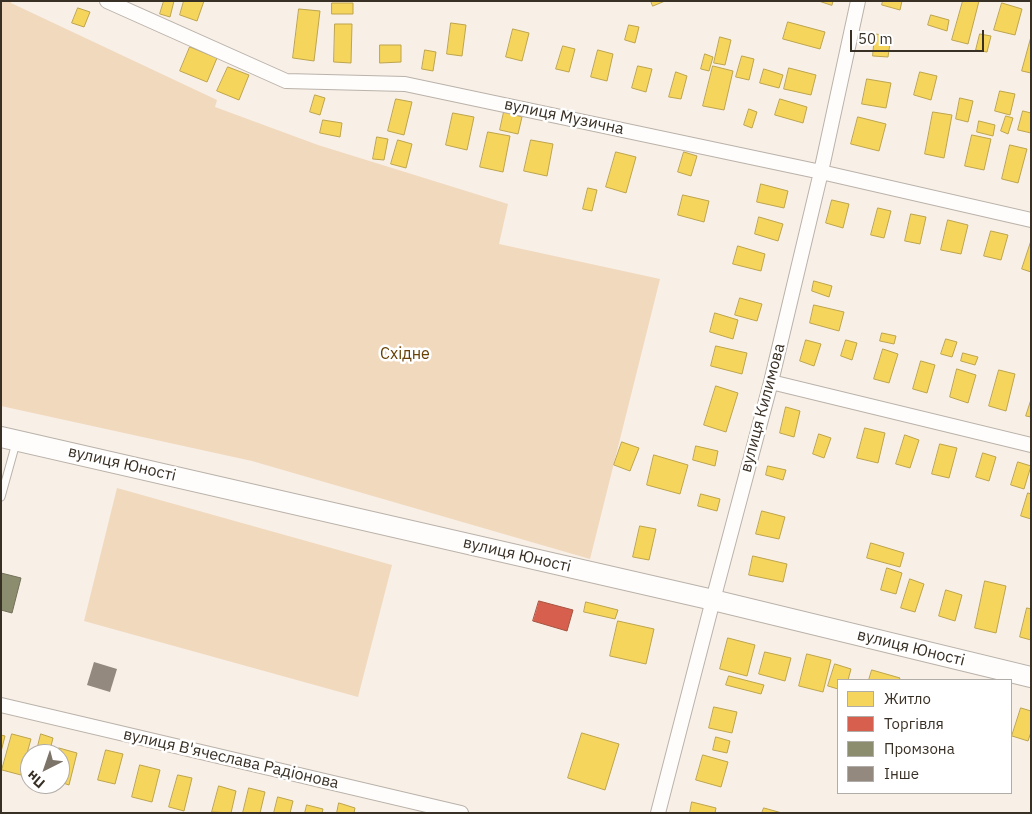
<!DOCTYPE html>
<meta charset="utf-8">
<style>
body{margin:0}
#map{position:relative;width:1032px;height:814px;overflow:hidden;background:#f8efe6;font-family:"IBM Plex Sans",sans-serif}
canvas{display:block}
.frame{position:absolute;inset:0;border:2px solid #393025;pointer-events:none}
.legend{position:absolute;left:837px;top:679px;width:175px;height:115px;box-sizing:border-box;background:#fff;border:1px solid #b0aca8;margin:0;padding:6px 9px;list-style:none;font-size:15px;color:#393025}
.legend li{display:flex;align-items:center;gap:10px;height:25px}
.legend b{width:25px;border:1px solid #b0aca8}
.north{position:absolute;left:20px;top:744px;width:50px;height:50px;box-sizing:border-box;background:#fff;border:1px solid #b0aca8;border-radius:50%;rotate:221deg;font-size:14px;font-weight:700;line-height:20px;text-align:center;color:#393025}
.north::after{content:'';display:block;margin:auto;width:18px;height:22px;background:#7c7369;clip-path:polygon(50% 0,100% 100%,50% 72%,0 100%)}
.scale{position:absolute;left:850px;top:30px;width:134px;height:22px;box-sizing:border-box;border:2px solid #393025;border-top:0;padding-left:6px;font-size:15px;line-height:18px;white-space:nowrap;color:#393025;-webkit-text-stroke:4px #fff;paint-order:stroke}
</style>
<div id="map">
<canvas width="1032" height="814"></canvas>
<div class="frame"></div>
<ul class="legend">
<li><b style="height:14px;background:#f6d55c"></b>Житло</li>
<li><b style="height:14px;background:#d6604d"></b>Торгівля</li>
<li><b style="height:14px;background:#8c8c6e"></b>Промзона</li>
<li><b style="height:14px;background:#93897e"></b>Інше</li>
</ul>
<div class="north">Пн</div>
<div class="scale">50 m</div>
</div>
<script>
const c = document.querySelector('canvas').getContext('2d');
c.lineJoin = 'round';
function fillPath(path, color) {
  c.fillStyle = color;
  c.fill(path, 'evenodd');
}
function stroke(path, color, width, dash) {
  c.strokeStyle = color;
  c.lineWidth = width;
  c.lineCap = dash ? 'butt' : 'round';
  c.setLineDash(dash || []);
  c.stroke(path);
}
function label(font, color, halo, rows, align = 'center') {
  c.font = font + ' "IBM Plex Sans",sans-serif';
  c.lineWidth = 5;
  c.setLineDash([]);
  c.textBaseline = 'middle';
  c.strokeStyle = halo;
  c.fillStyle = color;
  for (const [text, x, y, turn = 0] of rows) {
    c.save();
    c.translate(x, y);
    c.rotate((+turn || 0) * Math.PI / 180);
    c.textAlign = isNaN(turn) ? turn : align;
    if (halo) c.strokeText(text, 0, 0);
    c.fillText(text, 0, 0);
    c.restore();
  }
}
const green = new Path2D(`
 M1,1H11V3L217,100L215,107L318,145L508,204L499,244L660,279L590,559L252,461L1,406Z
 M117,488L392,565L358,697L84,621Z`);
const homes = new Path2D(`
 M164,1H174L170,17L160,14Z
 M184,1H204L197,21L180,15Z
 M651,1H665L653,6Z
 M819,1H833L832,5Z
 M883,1H902L900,10L882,5Z
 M963,1H979L968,44L952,40Z
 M332,3H353V14H332Z
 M1002,3L1022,9L1015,35L994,30Z
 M78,8L90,12L84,27L72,23Z
 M299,9L320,11L314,61L293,58Z
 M931,15L949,20L947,31L928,25Z
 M788,22L825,32L820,49L783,39Z
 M451,23L466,25L462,56L447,54Z
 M335,24H352L351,63L334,62Z
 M629,25L639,27L635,43L625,40Z
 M513,29L529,33L522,61L506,57Z
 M875,34L891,36L888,57L873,56Z
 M980,34L991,36L987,52L976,50Z
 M720,37L731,40L725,65L714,63Z
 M1031,37V73L1022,71Z
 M380,45H401V62L380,63Z
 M563,46L575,49L569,72L556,69Z
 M190,47L217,58L207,82L180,71Z
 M425,50L436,52L433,71L422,69Z
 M598,50L613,54L607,81L591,77Z
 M705,54L713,57L709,71L701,69Z
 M742,56L754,59L749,80L736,77Z
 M638,66L652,69L646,92L632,88Z
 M713,66L733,71L724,110L703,106Z
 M228,67L249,75L239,100L217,91Z
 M789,68L816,75L811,95L784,89Z
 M764,69L783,75L779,88L760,83Z
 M676,72L687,76L681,99L669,97Z
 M920,72L937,76L931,100L914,95Z
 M867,79L891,83L886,108L862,104Z
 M1000,91L1015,94L1010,115L995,111Z
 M315,95L325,98L320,115L310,112Z
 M960,98L973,101L968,122L956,119Z
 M396,99L412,102L404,135L388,131Z
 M780,99L807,107L803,123L775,115Z
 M749,109L757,112L752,128L744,125Z
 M1023,111L1031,113V133L1018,130Z
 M504,112L522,117L518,134L500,130Z
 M933,112L952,115L944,158L925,154Z
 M453,113L474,117L467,150L446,145Z
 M1006,116L1013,118L1008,134L1001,131Z
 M858,117L886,124L879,151L851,144Z
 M323,120L342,123L340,137L320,133Z
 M979,121L995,125L993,136L977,132Z
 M488,132L510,136L503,172L480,167Z
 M972,135L991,139L984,170L965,166Z
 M377,137L388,139L384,160L373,159Z
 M398,140L412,144L406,168L391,164Z
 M531,140L553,144L547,176L524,171Z
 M1010,145L1027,149L1018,183L1002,179Z
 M616,152L636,157L626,193L606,187Z
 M684,152L697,156L691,176L678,172Z
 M761,184L788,191L784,208L757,202Z
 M588,188L597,190L592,211L583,209Z
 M683,195L709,201L704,222L678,215Z
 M832,200L849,204L843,228L826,223Z
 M878,208L891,211L884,238L871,235Z
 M911,214L926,217L920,244L905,241Z
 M759,217L783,224L778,241L755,234Z
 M948,220L968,225L961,254L941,250Z
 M991,231L1008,235L1001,260L984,256Z
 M1031,241V272L1022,269Z
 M738,246L765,254L761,271L733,264Z
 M814,281L832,286L829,297L812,291Z
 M740,298L762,304L757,321L735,315Z
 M814,305L844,312L839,331L810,323Z
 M715,313L738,320L733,339L710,332Z
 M882,333L896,336L894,344L880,341Z
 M946,339L957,342L952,357L941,354Z
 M806,340L821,344L814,366L800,361Z
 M846,340L857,343L852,360L841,356Z
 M716,346L747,353L742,374L711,366Z
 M883,349L898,354L889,383L874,379Z
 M963,353L978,357L975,365L961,361Z
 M921,361L935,365L927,393L913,389Z
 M957,369L976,375L968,403L950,397Z
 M999,370L1015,374L1006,411L989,406Z
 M716,386L738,393L726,432L704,425Z
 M1031,400V417L1026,416Z
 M786,407L800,411L794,437L780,433Z
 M865,428L885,433L878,463L857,458Z
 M819,434L831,438L824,458L813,454Z
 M905,435L919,440L910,468L896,464Z
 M622,442L639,448L630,471L614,465Z
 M940,444L957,448L949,478L932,474Z
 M696,446L718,451L715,466L693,460Z
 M983,453L996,457L989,481L976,477Z
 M654,455L688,465L680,494L647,485Z
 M1018,462L1031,466L1024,489L1011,485Z
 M768,466L786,470L783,480L766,475Z
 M1028,493L1031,494V519L1021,516Z
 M701,494L720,499L717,511L698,506Z
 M762,511L785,517L779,539L756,534Z
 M640,526L656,529L649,560L633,557Z
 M871,543L904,553L900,567L867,558Z
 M753,556L787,564L783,582L749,575Z
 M887,568L902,573L896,594L881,590Z
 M910,579L924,584L915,612L901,608Z
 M985,581L1006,586L996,633L975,628Z
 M946,590L962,595L955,621L939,616Z
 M586,602L618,610L615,619L584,612Z
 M1027,608L1031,609V640L1020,637Z
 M618,621L654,629L646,664L610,656Z
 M728,638L755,645L747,676L720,669Z
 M765,652L791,658L785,681L759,674Z
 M807,654L831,660L823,692L799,686Z
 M835,664L851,669L848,680H838V689L828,686Z
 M872,670L900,678L899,680H869Z
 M729,676L764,685L761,694L726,685Z
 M714,707L737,712L732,733L709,728Z
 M1021,708L1031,711V732L1028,741L1012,736Z
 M582,733L619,744L605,790L568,778Z
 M12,734L31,739L21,775L2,770Z
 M41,734L53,738L49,754H36Z
 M1,735L5,736L1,752Z
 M716,737L730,741L727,753L713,750Z
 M59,748L77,753L69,785L60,782V754H57Z
 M106,750L123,754L115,784L98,780Z
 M703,755L728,762L721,787L696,780Z
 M140,765L160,770L152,802L132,797Z
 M178,775L192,778L184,811L169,807Z
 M219,786L236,791L231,813L212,812Z
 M249,788L265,792L260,813H243Z
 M278,797L293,801L290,813H274Z
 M692,802L716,808L715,813H690Z
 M339,803L355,808L354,813H337Z
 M307,805L323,809L322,813H305Z
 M764,808L782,813H762Z`);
const shops = new Path2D(`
 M539,601L573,610L567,631L533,621Z`);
const industry = new Path2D(`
 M1,573L21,578L12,613L1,610Z`);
const building = new Path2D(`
 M94,662L117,669L110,692L87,685Z`);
const lane = new Path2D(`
 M1,497L16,443`);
const street = new Path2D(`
 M107,1L286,81L405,84L821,172L1031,220
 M771,382L1031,445
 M1,705L461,813
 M658,813L713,600L771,382L821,172L858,1`);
const secondary = new Path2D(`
 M1,437L713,600L1031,677`);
const streetNames = [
 ["вулиця Музична",564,117,12],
 ["вулиця Килимова",763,408,-75],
 ["вулиця Юності",122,464,13],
 ["вулиця Юності",517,555,13],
 ["вулиця Юності",911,648,14],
 ["вулиця В'ячеслава Радіонова",231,759,13]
];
const parkNames = [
 ["Східне",405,354]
];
fillPath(green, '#f1d9be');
fillPath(homes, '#f6d55c');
stroke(homes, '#bda44c', 1);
fillPath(shops, '#d6604d');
stroke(shops, '#a75241', 1);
fillPath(industry, '#8c8c6e');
stroke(industry, '#737058', 1);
fillPath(building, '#93897e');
stroke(lane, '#bab2aa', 9);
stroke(street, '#bab2aa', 16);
stroke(secondary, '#bab2aa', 22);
stroke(lane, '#fefdfb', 7);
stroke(street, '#fefdfb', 14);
stroke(secondary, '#fefdfb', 20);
label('16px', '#393025', '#fff', streetNames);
label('16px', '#674105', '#fff', parkNames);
</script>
